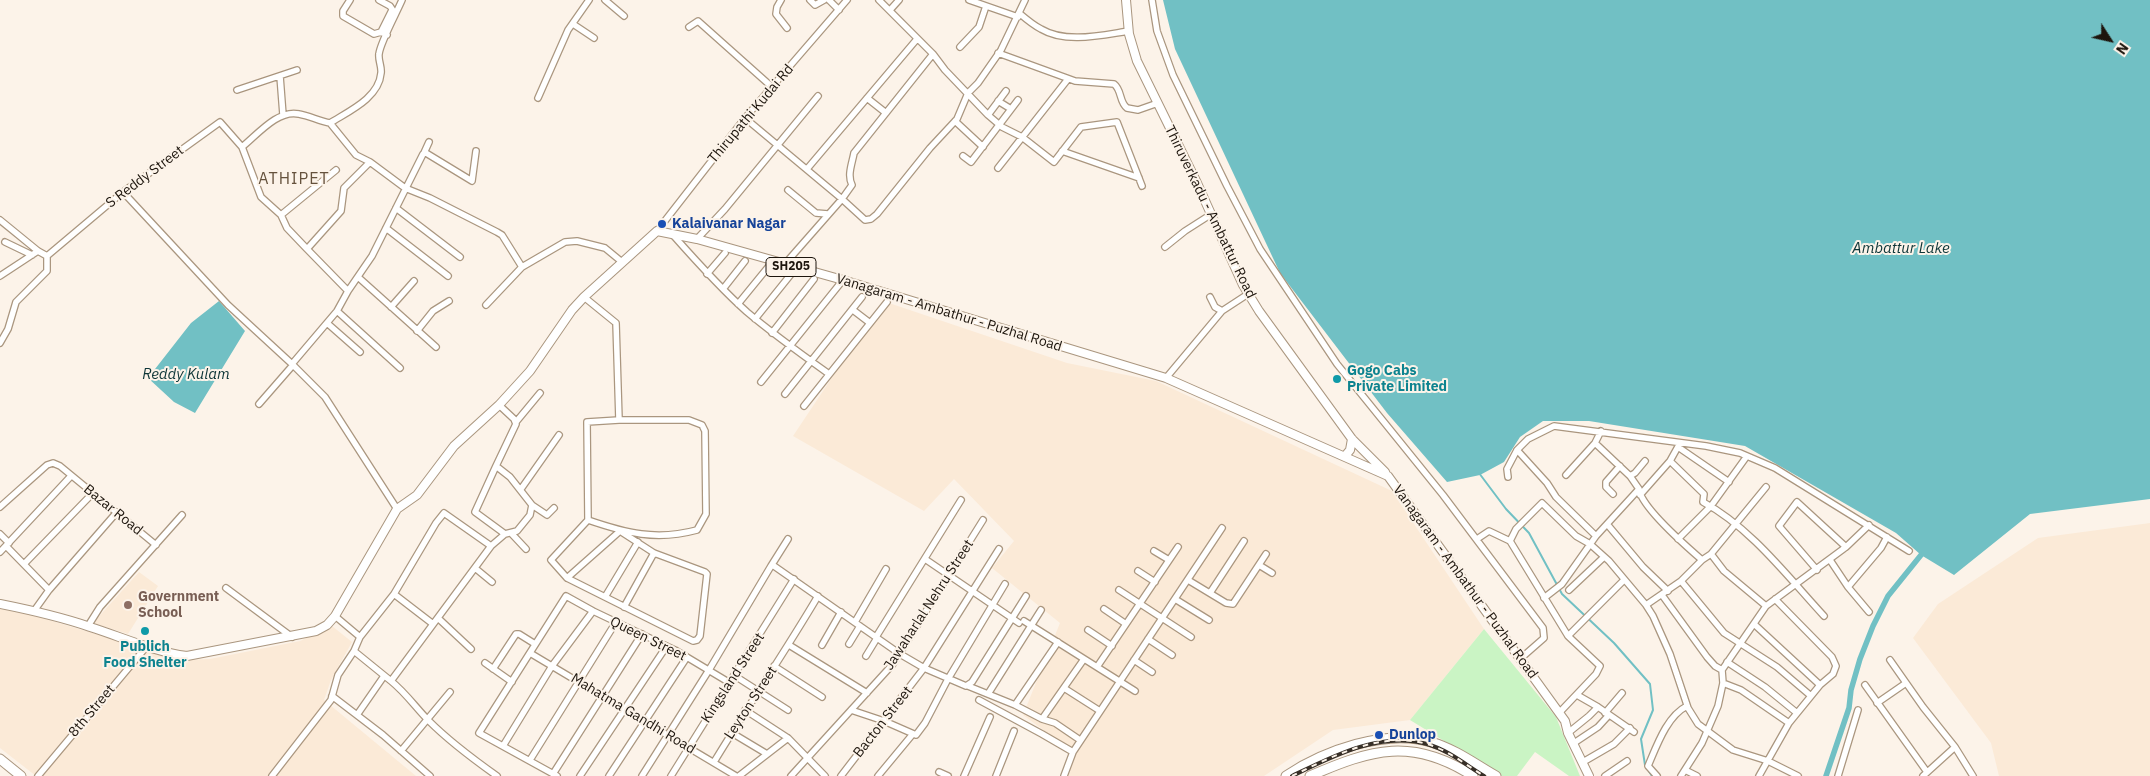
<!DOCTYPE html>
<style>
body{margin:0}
#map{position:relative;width:2150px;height:776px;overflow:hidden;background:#fcf3e9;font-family:"IBM Plex Sans",sans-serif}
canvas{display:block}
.north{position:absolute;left:2085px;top:15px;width:50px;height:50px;-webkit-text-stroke:4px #fcf3e9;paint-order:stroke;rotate:125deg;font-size:14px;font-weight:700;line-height:20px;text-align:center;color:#1d150d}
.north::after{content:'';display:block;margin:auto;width:18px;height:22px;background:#1d150d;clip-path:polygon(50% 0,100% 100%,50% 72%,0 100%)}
</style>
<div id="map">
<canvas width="2150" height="776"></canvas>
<div class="north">N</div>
</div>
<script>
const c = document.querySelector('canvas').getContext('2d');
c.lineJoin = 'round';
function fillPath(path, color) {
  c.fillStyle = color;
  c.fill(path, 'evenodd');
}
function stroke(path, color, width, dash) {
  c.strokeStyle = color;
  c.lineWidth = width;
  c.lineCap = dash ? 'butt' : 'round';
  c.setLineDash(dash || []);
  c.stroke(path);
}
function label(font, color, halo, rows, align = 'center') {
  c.font = font + ' "IBM Plex Sans",sans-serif';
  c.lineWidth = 4;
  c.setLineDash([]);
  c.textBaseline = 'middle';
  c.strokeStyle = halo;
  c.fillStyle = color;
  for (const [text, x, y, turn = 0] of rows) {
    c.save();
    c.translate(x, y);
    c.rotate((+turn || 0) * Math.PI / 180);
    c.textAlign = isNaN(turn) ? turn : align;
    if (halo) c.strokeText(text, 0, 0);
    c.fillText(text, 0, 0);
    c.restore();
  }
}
const built = new Path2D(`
 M883,301L1067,363L1156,381L1392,491L1484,629L1410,720L1333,730L1264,776H1068L1076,754L1023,715L1060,623L992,568L1014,541L954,479L924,511L793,436Z
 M2150,523V776H1999L1991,743L1913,638L1938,604L2038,538Z
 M139,572L158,586L128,634L93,623Z
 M0,609L32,615L183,660L210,659L300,641L332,626L352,642L331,680L324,700L416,776H36L0,748Z`);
const green = new Path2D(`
 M1484,629L1556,717L1580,776H1569L1535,752L1517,776H1501L1410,720Z`);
const water = new Path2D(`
 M1163,0H2150V499L2030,514L1954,575L1921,555L1896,533L1745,446L1589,421H1543L1520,437L1504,462L1480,475L1447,482L1387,413L1280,273L1175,49Z
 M219,301L245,331L195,413L174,402L148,378L191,323Z`);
const stream = new Path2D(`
 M1479,473L1506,509L1529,533L1562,594L1614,643L1650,684L1653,710L1641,739L1645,765L1652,776`);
const canal = new Path2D(`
 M1826,776L1849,708L1851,690L1860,659L1873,626L1888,596L1921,555`);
const minor = new Path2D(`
 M350,0L343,11V16L374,34L381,32L387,35
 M379,0L390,6L394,12
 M605,0L624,16
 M781,0L777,7L776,14L787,28
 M810,0L815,5L824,0
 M829,0L839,10
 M879,0L933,54L945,70L988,115L1002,127L1022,137L1054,162L1081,127L1117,122L1142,186
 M969,0L1018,17
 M1152,0L1157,31L1173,75L1227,186L1260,249L1337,364L1443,495L1543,628L1544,638L1520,659
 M890,10L899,0
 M1019,13C1026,19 1033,25 1041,29C1066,44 1102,35 1129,31
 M573,24L594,38
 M689,27L698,21L772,87
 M381,32L392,10
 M960,47L979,27L986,6
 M998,53L1075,81L1114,84C1122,90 1119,102 1127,108L1138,110L1158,103
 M280,76L283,115
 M237,90L297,70
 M538,98L568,30L589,0
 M867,98L886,113
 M998,101L1011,109
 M988,115L1006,91
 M745,118L842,199L852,185C847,175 852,164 854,153L933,54
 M955,121L983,147
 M330,123C349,111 379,98 381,73C382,67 378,60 379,54C380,43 397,12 402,0
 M242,147C257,135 278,109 299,114C310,116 319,121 330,123L356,155L370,162L344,188L341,211L307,249L348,291
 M1062,151L1139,178
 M424,153L429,142
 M963,156L971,162L1018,100
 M370,162L405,188L430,198L497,232L502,235L522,267
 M998,168L1068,79
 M807,169L917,39
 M788,190L816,213L828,214
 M123,192L228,305L292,364L325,397L397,509
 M396,208L460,257
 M281,215L336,170
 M0,220L38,251L47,256
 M386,228L448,276
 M657,231L745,118L847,0
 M673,235C696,261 720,288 747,312C773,334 801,354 829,374
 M697,239L725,209L818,96
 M5,242L32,255
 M1165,247L1185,231L1210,215
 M47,256L123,192L220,122L242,147L261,197L281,215L287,228L307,249
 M784,265L842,199L865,220L871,219L877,214L930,148L957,119L968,93L978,83L1001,50L1025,0
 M707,274L725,253
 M0,276L38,251
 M358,277L436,347
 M723,289L745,261
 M584,297L616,323L619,420H689L702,425L705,431L706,514L697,530C656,541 626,533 588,520
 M1210,297L1215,307L1222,311L1248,294
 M738,304L769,266
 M486,305L522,267L565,242L577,241L605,248L622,262
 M391,307L414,281
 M853,310L870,323
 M337,311L400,368
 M755,319L792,273
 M327,323L360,352
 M417,331L433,311L449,301
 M772,333L814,279
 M0,343L8,329L16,302L47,271V256
 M292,364L337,311L348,291L372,256L423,154L426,153L472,181L476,151
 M1166,378L1222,311
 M761,382L843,280
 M785,394L862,297
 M259,404L293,365
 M804,406L887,302
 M619,420L587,422L588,520L551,560L567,578L620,531
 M516,422L540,393
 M1595,443L1630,476
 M1678,447L1729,482
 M1517,450L1547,483L1556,497L1596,536
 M1670,461L1704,494L1703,502C1750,527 1788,577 1824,616
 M496,466L475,512L505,534
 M1566,475L1595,443L1601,431
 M1508,477L1507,469L1517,450L1528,439L1554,426L1706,446L1740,453L1775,468L1909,551
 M521,489L559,435
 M1639,489C1641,507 1687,547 1702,560
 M1613,494L1606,487V482L1620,466
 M1640,495L1670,461L1680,443
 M532,505L547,515L554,508
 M0,507L47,465L53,463L60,466L156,545
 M1607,524L1643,567L1668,591
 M511,533L526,549
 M623,533L654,553L705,572L707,574L700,636L697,640L693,641L605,597L638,542
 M0,534L9,543
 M1477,539L1489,531L1510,541
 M1678,539L1711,506L1747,456
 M6,546L49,590
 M1154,551L1169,560
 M0,552L71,476
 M1711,554L1724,571L1766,606
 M925,559L1019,623
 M1830,560L1848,587L1869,612
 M25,563L92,494
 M1259,565L1272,573
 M771,566L788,539
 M475,568L492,582
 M1817,570L1779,526L1797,502L1846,547
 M1138,571L1155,582
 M567,578L605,597
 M1188,580L1226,603L1233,604L1266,554
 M1681,581L1724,633L1777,667L1811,696
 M1848,587L1881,548L1887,537
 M226,588L292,637
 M1119,590L1191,637
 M1569,590L1604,557
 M1210,593L1244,541
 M394,594L436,523L444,513L491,546
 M1662,595L1707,657L1715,666L1722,670
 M1544,598L1562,584L1596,536L1639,489L1630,476L1635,473L1645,461
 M1175,599L1209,620
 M1646,605L1681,581L1702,560L1711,554L1766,487
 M624,607L654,553
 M1104,609L1126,624
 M34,611L49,590L117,512
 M335,616L360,637L354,651L391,681L491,546L505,534L517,531L530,515L532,505L510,477L496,466L516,424L514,419L499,405
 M439,619L471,649
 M1024,621L1135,691
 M855,622L886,569
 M1754,624L1820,685
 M88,626L100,607L182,515
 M1088,630L1112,646
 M1568,636L1510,541L1516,529L1542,503L1576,536L1590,544L1609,561L1646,605L1653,616L1670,654L1688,708L1698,724L1733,750L1768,761L1798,776
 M360,637L394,594L433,624
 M876,637L961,500
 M1148,639L1172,655
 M849,644L860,626
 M789,645L867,693
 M822,645L841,612
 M530,653L736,776
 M866,656L877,638
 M1134,660L1152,672
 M1890,660L1923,707L1955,747L1973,776
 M1727,662L1765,687L1797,713
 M485,663L512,682
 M774,666L822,697
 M1097,667L1178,547
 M493,669L516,634H519L535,644
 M735,676L788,710
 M391,681C406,693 416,708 429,721C450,742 473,759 497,776
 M1723,683L1741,690L1789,723
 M1865,685L1927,772
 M968,686L1015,705L1042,719
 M1064,688L1100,711
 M988,694L1041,610
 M1577,695L1598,707L1634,732
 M332,696L383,735L430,776
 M979,700L1042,734L1073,752L1064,776
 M1877,703L1906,683
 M1015,705L1058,642
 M745,710L788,738
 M851,710L884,721L916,735L925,723L948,679L1005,584
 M1559,713L1596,674L1600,666L1568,636L1624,580
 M1605,713L1622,693
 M357,715L384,676
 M732,733L767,754
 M1568,733L1589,716L1598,707
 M1080,740L1055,723L1042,719L1084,659
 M1574,743L1598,727L1609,715
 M503,746L552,666L593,611
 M401,751L450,692
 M1073,752L1222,528
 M530,760L616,622
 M714,762C748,706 785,652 818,596
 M1583,762L1614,744L1630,728
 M1685,770L1697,776
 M939,772L948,776
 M553,774L642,634
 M38,776L147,646
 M272,776L331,700L338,675L354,651
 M557,776L479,733L566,596L593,611L675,650L730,683
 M580,776L666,647
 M609,776L687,657
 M642,776L709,670L771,566H774L900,654L924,668L966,686L972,682L1026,596
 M671,776L794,579
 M739,776L788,738L825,776
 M791,776L893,664L983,520
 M841,776L924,668L999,549
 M878,776L912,735
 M964,776L990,717
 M996,776L1014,731
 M1605,776L1627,761
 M1657,776L1648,766C1657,745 1667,716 1687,706
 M1681,776L1702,743L1718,706L1723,683L1722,670L1766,606L1846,547L1869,525
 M1759,776L1789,723L1820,685L1833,674L1836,666L1832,657L1775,599
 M1838,776L1858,710
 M1923,776L1955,747`);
const major = new Path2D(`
 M1126,0L1129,34L1137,61L1197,183L1243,285L1259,311L1352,439L1385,472
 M1345,456L1350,450L1352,439
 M0,604C30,610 61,617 90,627C122,637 154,652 187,656L316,631L327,625L335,616L397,509L417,495L454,446L499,405L530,371L572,310L584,297L657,231L697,239L843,280L1166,378L1388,476L1565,721L1568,733L1589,776`);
const highway = new Path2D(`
 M0,759L21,776
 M1286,776C1323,751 1387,728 1431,742C1455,749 1475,764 1496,776
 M1310,776C1372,749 1412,737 1473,776`);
const rail = new Path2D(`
 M1292,776C1333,756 1380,731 1427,744C1448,750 1466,765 1484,776`);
const markers = [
 [662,224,5,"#1a4fb4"],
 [1337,379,5,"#0f9aa8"],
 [128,605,5,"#8d6e63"],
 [145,631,5,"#0f9aa8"],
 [1379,735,5,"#1a4fb4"]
];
const shields = [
 [791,267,50]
];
const shieldNames = [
 ["SH205",791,267]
];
const streetNames = [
 ["Thirupathi Kudai Rd",751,114,-50],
 ["S Reddy Street",145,177,-37],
 ["Thiruverkadu - Ambattur Road",1210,212,64],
 ["Vanagaram - Ambathur - Puzhal Road",949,313,17],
 ["Bazar Road",113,510,39],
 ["Vanagaram - Ambathur - Puzhal Road",1465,582,54],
 ["Jawaharlal Nehru Street",929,605,-57],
 ["Queen Street",648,639,26],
 ["Kingsland Street",733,678,-57],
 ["Leyton Street",751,703,-57],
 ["8th Street",92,711,-50],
 ["Mahatma Gandhi Road",633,714,31],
 ["Bacton Street",883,722,-52]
];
const transitNames = [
 ["Kalaivanar Nagar",672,224],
 ["Dunlop",1389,735]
];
const cultureNames = [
 ["Gogo Cabs",1347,371],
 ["Private Limited",1347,387],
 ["Publich",145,647,"center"],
 ["Food Shelter",145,663,"center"]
];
const educationNames = [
 ["Government",138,597],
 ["School",138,613]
];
const waterNames = [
 ["Ambattur Lake",1901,249],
 ["Reddy Kulam",186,375]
];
const quarterNames = [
 ["ATHIPET",294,179]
];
fillPath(built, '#fbead7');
fillPath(green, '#caf4c4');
fillPath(water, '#71c0c4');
stroke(stream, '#71c0c4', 2);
stroke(canal, '#71c0c4', 5.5);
stroke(minor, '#aa967f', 8);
stroke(major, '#aa967f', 10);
stroke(highway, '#aa967f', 11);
stroke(minor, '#fff', 5.5);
stroke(major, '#fff', 8);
stroke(highway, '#fff', 9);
stroke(rail, '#372f27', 4);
stroke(rail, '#fcf3e9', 2, [5.5]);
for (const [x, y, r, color] of markers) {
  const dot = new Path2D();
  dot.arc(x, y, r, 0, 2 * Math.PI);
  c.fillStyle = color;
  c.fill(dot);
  stroke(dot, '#fcf3e9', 2);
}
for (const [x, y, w] of shields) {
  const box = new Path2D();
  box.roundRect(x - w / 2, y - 9.5, w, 19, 4);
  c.fillStyle = '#fcf3e9';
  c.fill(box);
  stroke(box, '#1d150d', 1);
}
label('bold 12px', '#1d150d', null, shieldNames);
label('14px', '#1d150d', '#fcf3e9', streetNames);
label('bold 14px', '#164399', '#fcf3e9', transitNames, 'left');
label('bold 14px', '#0d838f', '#fcf3e9', cultureNames, 'left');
label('bold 14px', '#785e54', '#fcf3e9', educationNames, 'left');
label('italic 15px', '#0d3537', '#fcf3e9', waterNames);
c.letterSpacing = '1px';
label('16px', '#65523d', '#fcf3e9', quarterNames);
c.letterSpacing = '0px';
</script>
